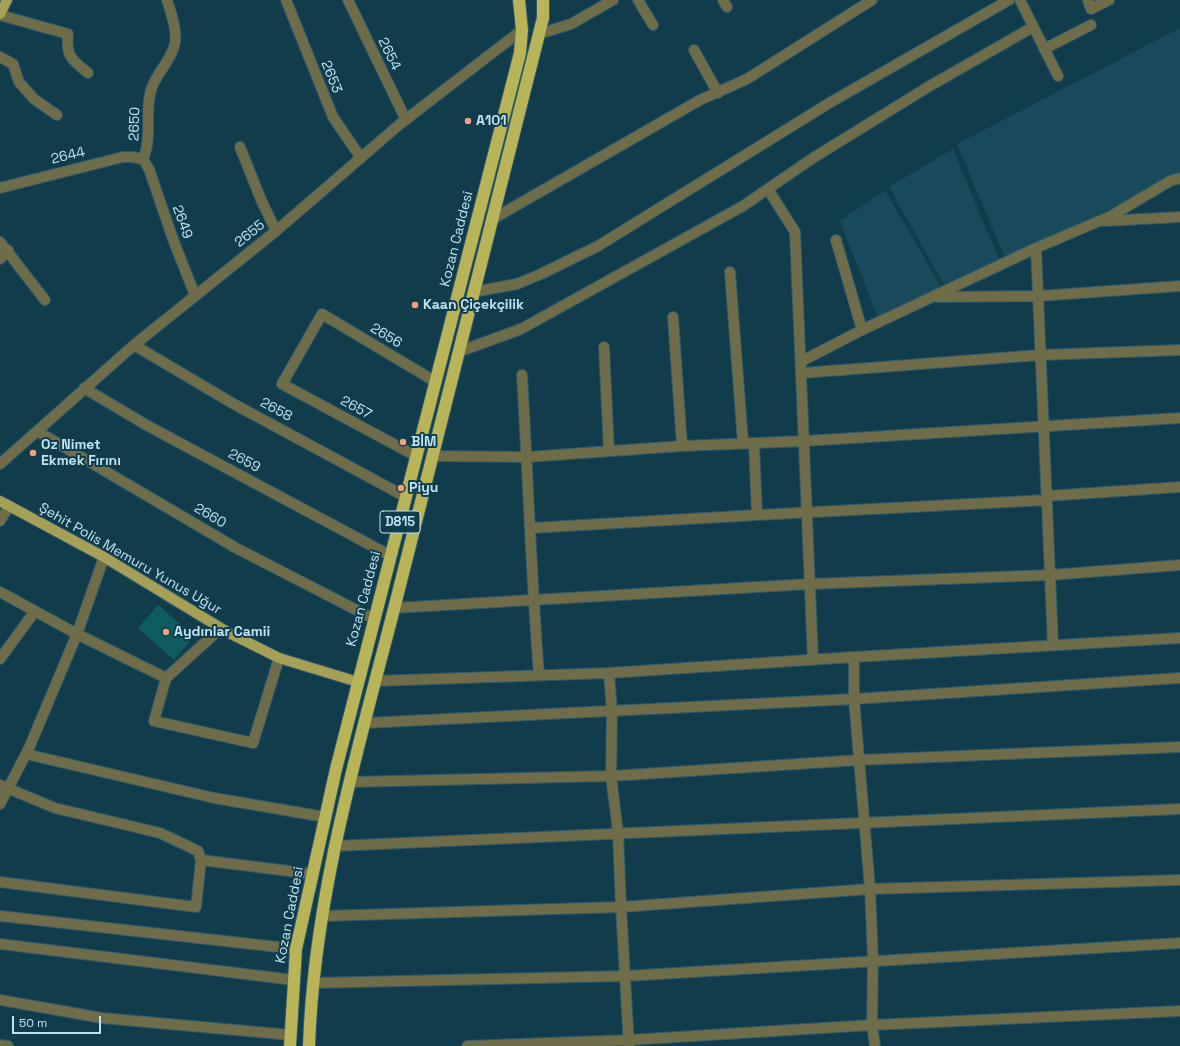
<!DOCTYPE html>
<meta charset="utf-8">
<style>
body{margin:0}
#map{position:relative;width:1180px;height:1046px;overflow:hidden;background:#103c4c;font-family:"Space Grotesk",sans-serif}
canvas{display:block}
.scale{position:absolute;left:12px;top:1016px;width:89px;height:18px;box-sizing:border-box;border:2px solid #bde3f3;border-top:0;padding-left:5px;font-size:12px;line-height:14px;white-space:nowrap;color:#bde3f3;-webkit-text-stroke:3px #103c4c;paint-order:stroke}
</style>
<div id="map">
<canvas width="1180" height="1046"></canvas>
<div class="scale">50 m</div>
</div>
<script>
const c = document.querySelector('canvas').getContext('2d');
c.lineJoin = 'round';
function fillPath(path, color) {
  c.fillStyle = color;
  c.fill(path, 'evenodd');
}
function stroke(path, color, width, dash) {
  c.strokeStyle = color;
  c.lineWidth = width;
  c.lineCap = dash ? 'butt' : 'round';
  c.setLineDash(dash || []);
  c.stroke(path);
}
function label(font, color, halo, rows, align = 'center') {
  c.font = font + ' "Space Grotesk",sans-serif';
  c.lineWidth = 4;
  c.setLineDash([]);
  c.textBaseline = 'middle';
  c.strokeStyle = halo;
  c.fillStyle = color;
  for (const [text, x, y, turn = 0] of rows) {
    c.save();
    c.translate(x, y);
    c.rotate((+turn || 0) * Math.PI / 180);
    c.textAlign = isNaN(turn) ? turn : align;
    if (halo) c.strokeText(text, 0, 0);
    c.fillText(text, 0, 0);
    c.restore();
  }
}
const built = new Path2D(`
 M1180,28V175L1006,260L957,144Z
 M953,149L999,260L946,288L889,187Z
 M885,190L942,289L878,318L840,221Z`);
const building = new Path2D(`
 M158,605L194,636L174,660L138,628Z`);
const minor = new Path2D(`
 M286,0L333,117L361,158
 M348,0L406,120
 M638,0L653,25
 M723,0L727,7
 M1020,0L1058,76
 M1088,0L1091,9L1109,0
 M0,15L68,34C66,56 71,59 88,73
 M539,34L571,24L613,0
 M1044,49L1091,25
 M694,50L718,93
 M0,57L13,64L19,82L34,99L57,115
 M240,147L262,202L276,231
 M143,159C153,136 144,114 151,90C156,73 172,60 175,43C177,29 171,13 167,0
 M143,159L149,169L174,242L195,295
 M0,188L123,157H132L143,159
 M768,189L795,232L813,660
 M491,220L700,100L747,79L872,0
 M1104,221L1180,217
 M836,240L862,330
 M0,242L45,300
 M1036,248L1053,645
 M0,259L8,250
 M730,272L743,443
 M473,292L517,284L541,274L598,246L831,102L1009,0
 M938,297L1039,296L1180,286
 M673,317L682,446
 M134,345L232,403L406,497
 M604,347L609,451
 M458,352L521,329L743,206L813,158L928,87L1033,27
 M802,361L862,330L1036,248L1111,216L1170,181L1180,178
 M802,373L1040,355L1180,350
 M522,375C528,475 531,575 539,675
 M84,388L148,426L391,556
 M37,431L236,548L374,619
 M754,443L757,515
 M416,456L282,384L322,314L436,382
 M432,456L527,457L682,446L804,441L1180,418
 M0,464L134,345L276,231L400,124L522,30
 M1047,496L1180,487
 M0,521L9,506
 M531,528L757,515L1047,500
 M0,592L77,634L166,678L221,628
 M394,608L810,584L1050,575L1180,565
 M0,659L35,611
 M166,678L154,721L253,743L279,658
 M375,681L609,673
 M365,723L854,699L1180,678
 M26,754L214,798L325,817
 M351,782L611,776L860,760L1180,747
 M0,785L55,808L160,833L198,851L201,860L196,907L0,882
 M0,804L29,748L77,634L104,557
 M335,846L1180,809
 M201,860L313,874
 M0,916L296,949
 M323,916L621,907L870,889L1180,880
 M0,944L294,980
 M313,983L626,976L1180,943
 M0,1000L102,1018L291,1035
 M0,1045L8,1046
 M467,1046L629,1040L872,1025L1180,1011
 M629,1046L621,907L618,832L611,776L612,712L609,673L854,657
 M875,1046L872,1025L873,960L870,889L854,699V657L1180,638`);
const major = new Path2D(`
 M0,14L7,0
 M0,501L104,557L229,633L279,658L358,682`);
const highway = new Path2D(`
 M290,1046L296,949L336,769L520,53L522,30L519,0
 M309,1046C314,896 358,749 395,605C444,409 494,214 543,18V0`);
const markers = [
 [468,121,4,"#f1a17c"],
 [415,305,4,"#f1a17c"],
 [403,442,4,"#f1a17c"],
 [33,453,4,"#f1a17c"],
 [401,488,4,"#f1a17c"],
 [166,632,4,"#f1a17c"]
];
const shields = [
 [400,522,40]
];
const shieldNames = [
 ["D815",400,522]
];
const streetNames = [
 ["2654",389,54,64],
 ["2653",331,77,68],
 ["2650",135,124,-88],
 ["2644",68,156,-14],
 ["2649",182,222,70],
 ["2655",250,234,-39],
 ["Kozan Caddesi",457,239,-76],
 ["2656",386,336,31],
 ["2657",356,408,28],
 ["2658",276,410,28],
 ["2659",244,461,28],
 ["2660",210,516,30],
 ["Şehit Polis Memuru Yunus Uğur",130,559,30],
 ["Kozan Caddesi",364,599,-75],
 ["Kozan Caddesi",290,915,-79]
];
const poiNames = [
 ["A101",476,121],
 ["Kaan Çiçekçilik",423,305],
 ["BİM",411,442],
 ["Oz Nimet",41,445],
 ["Ekmek Fırını",41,461],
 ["Piyu",409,488],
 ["Aydınlar Camii",174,632]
];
fillPath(built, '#184a5c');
fillPath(building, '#0f5b62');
stroke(minor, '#2f5a6a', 12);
stroke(major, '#2f5a6a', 12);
stroke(highway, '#2f5a6a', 14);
stroke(minor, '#6e6c49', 10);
stroke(major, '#a5a055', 10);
stroke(highway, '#bab458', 12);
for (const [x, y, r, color] of markers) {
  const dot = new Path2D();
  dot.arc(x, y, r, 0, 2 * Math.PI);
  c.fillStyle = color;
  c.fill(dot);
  stroke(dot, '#103c4c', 1.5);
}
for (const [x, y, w] of shields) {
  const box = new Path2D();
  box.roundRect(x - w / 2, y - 11, w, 22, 3);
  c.fillStyle = '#103c4c';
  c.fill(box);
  stroke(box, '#bde3f3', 1);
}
label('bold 13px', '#bde3f3', null, shieldNames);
label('14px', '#bde3f3', '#103c4c', streetNames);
label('bold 14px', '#bde3f3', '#103c4c', poiNames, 'left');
</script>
